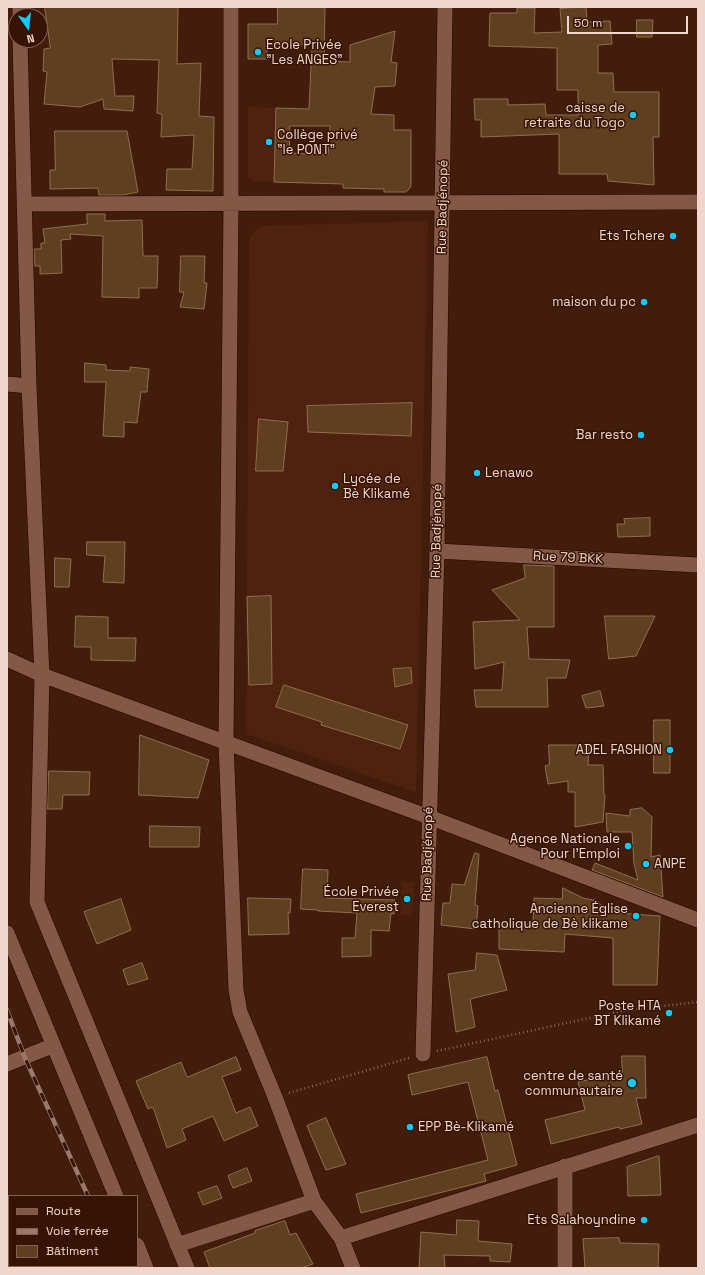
<!DOCTYPE html>
<meta charset="utf-8">
<style>
body{margin:0}
#map{position:relative;width:705px;height:1275px;overflow:hidden;background:#421d0c;font-family:"Space Grotesk",sans-serif}
canvas{display:block}
.frame{position:absolute;inset:0;border:8px solid #f0d6cc;pointer-events:none}
.legend{position:absolute;left:8px;top:1195px;width:130px;height:72px;box-sizing:border-box;background:#371303;border:1px solid #816153;margin:0;padding:5px 7px;list-style:none;font-size:12px;color:#f0d6cc}
.legend li{display:flex;align-items:center;gap:8px;height:20px}
.legend b{width:20px;border:1px solid #816153}
.north{position:absolute;left:8px;top:8px;width:40px;height:40px;box-sizing:border-box;background:#371303;border:1px solid #816153;border-radius:50%;rotate:166deg;font-size:11px;font-weight:700;line-height:16px;text-align:center;color:#f0d6cc}
.north::after{content:'';display:block;margin:auto;width:14px;height:18px;background:#10cafa;clip-path:polygon(50% 0,100% 100%,50% 72%,0 100%)}
.scale{position:absolute;left:567px;top:16px;width:121px;height:18px;box-sizing:border-box;border:2px solid #f0d6cc;border-top:0;padding-left:5px;font-size:12px;line-height:14px;white-space:nowrap;color:#f0d6cc;-webkit-text-stroke:3px #371303;paint-order:stroke}
</style>
<div id="map">
<canvas width="705" height="1275"></canvas>
<div class="frame"></div>
<ul class="legend">
<li><b style="height:5px;background:#835846"></b>Route</li>
<li><b style="height:5px;background:#99796c"></b>Voie ferrée</li>
<li><b style="height:11px;background:#5f3f20"></b>Bâtiment</li>
</ul>
<div class="north">N</div>
<div class="scale">50 m</div>
</div>
<script>
const c = document.querySelector('canvas').getContext('2d');
c.lineJoin = 'round';
function fillPath(path, color) {
  c.fillStyle = color;
  c.fill(path, 'evenodd');
}
function stroke(path, color, width, dash) {
  c.strokeStyle = color;
  c.lineWidth = width;
  c.lineCap = dash ? 'butt' : 'round';
  c.setLineDash(dash || []);
  c.stroke(path);
}
function label(font, color, halo, rows, align = 'center') {
  c.font = font + ' "Space Grotesk",sans-serif';
  c.lineWidth = 3;
  c.setLineDash([]);
  c.textBaseline = 'middle';
  c.strokeStyle = halo;
  c.fillStyle = color;
  for (const [text, x, y, turn = 0] of rows) {
    c.save();
    c.translate(x, y);
    c.rotate((+turn || 0) * Math.PI / 180);
    c.textAlign = isNaN(turn) ? turn : align;
    if (halo) c.strokeText(text, 0, 0);
    c.fillText(text, 0, 0);
    c.restore();
  }
}
const built = new Path2D(`
 M248,107L290,108L289,182L253,181L248,176Z
 M428,221L416,792L246,734L249,237L260,226Z
 M402,882L414,883L412,916L400,915Z`);
const building = new Path2D(`
 M45,7H178L177,64L201,63L199,116L214,117L213,191L166,190L167,169H192L194,135L161,137L162,114L157,113L159,60L112,59L115,96H134L133,111L104,109L103,99L80,107L44,104L47,72L43,71L44,49L50,48Z
 M278,7H325L324,61L350,62V45L395,31L391,62L397,63L395,86L375,87L371,114L394,115V130H411V184L410,188L406,192H384V189L343,188V184L274,182L276,108L309,109L312,45L267,44V59H248V24H277ZM290,126H330L328,155L290,153Z
 M586,7L587,22L610,21L612,44L598,45V73H613L614,92H659V137H653L654,185L608,181L607,174H559V134L481,137V120H475L474,99H508V105L545,104L546,115H578V90H557V48L489,46L490,13H517V8H535L534,33L562,32L560,9Z
 M637,20H653L652,37H637Z
 M55,131H127L138,192L123,195H99L98,188L50,189V170H55Z
 M87,214H105V221L142,220L143,256H158L157,288H139V298L102,297L103,236L70,234L71,239L61,240L62,273L40,274V266H35L34,249H41V243H45L43,229L87,224Z
 M181,256H205L204,283H207L204,309L180,307L184,292H180Z
 M85,363L106,365V370L130,371V367L149,369L147,392H141L137,423L124,422V437L103,436L106,382H85Z
 M412,403L411,436L308,432L307,406Z
 M259,419L288,422L283,471H256Z
 M650,518V536L618,537L617,524H625L624,519Z
 M87,542H125L124,583L103,582L105,556L87,555Z
 M55,558L71,559L69,587H55Z
 M524,565L554,566V627H527L529,659L570,660L566,678H547L548,707H476L474,690H502L504,662L475,669L473,622L520,620L492,590L525,578Z
 M271,596L272,684L249,685L247,597Z
 M76,616L108,617V638H136L135,661L91,660V647H75Z
 M605,616H655L636,656L609,659Z
 M411,668L412,683L395,687L393,669Z
 M284,685L408,725L400,749L321,725L322,722L276,707Z
 M600,691L604,706L586,708L582,696Z
 M654,720H670V773H654Z
 M140,735L209,760L198,798L139,795Z
 M549,745H589L588,765H603L604,795H605L603,822L575,827V792H568V781L548,784L545,766L549,765Z
 M49,771L90,772L89,795H63L62,809H48Z
 M642,808L652,817L651,857L660,855L663,897L592,870L595,863L638,880L634,864L632,832H607L606,813L630,816V810Z
 M150,826L200,827L199,847H150Z
 M475,853L479,854L475,905L478,906L476,929L441,925L443,903H450L452,884L464,885Z
 M303,869L328,870L327,898L395,900L394,914L391,913L389,931L371,930V956L342,957V938H355L357,913L318,911V910L301,909Z
 M563,888L583,898L598,901L605,912L660,916L657,985H613V938L565,934L564,952L499,949V925L533,924L534,898L562,899Z
 M248,898L291,899L290,913H288L289,934L249,935Z
 M121,899L131,930L97,944L84,912Z
 M477,953L497,955L507,990L470,999L475,1027L456,1032L448,974L475,970Z
 M142,963L148,979L128,985L123,970Z
 M622,1056H645L646,1098H636L642,1124L620,1129L619,1127L551,1144L545,1120L585,1110L578,1082L622,1072Z
 M236,1057L241,1070L222,1077L236,1113L250,1107L258,1126L224,1141L213,1116L182,1129L186,1140L167,1148L153,1107L148,1109L136,1081L181,1062L187,1077Z
 M487,1057L495,1091L498,1090L517,1165L484,1174L486,1181L361,1213L356,1194L488,1160L468,1082L412,1095L408,1075Z
 M326,1118L346,1164L326,1170L307,1126Z
 M659,1156L661,1195L628,1196L627,1167Z
 M247,1168L252,1181L233,1188L228,1176Z
 M217,1186L222,1198L203,1205L198,1193Z
 M457,1220L479,1221L478,1241L512,1244L510,1262L490,1261V1256L444,1255L445,1268H419L421,1232L456,1235Z
 M285,1221L290,1235L296,1233L313,1264L301,1268H210L204,1252L255,1233V1231Z
 M619,1238L620,1243L659,1244L658,1268H585L583,1239Z`);
const path = new Path2D(`
 M437,1051L622,1011L698,1002
 M289,1093L409,1058`);
const minor = new Path2D(`
 M20,7V16
 M231,7V202L226,743L236,990L240,1012L275,1097L314,1201L341,1238L353,1268
 M20,40L29,386L42,675L37,902L187,1268
 M24,204L698,202
 M7,384L29,386
 M437,551L698,565
 M7,659L42,675L429,817L698,920
 M7,933L116,1196
 M423,1054L437,551L445,7
 M7,1064L52,1046
 M565,1166V1268
 M341,1238L698,1125
 M137,1245L146,1268
 M177,1245L314,1201`);
const rail = new Path2D(`
 M7,1010L25,1058L88,1196
 M120,1266L121,1268`);
const markers = [
 [258,52,4,"#10cafa"],
 [633,115,4,"#10cafa"],
 [269,142,4,"#10cafa"],
 [673,236,4,"#10cafa"],
 [644,302,4,"#10cafa"],
 [641,435,4,"#10cafa"],
 [477,473,4,"#10cafa"],
 [335,486,4,"#10cafa"],
 [670,750,4,"#10cafa"],
 [628,846,4,"#10cafa"],
 [646,864,4,"#10cafa"],
 [407,899,4,"#10cafa"],
 [636,916,4,"#10cafa"],
 [669,1013,4,"#10cafa"],
 [632,1083,5,"#10cafa"],
 [410,1127,4,"#10cafa"],
 [644,1220,4,"#10cafa"]
];
const poiNames = [
 ["Ecole Privée",266,45,"left"],
 ["\"Les ANGES\"",266,60,"left"],
 ["caisse de",625,108],
 ["retraite du Togo",625,123],
 ["Collège privé",277,135,"left"],
 ["\"le PONT\"",277,150,"left"],
 ["Ets Tchere",665,236],
 ["maison du pc",636,302],
 ["Bar resto",633,435],
 ["Lenawo",485,473,"left"],
 ["Lycée de",343,479,"left"],
 ["Bè Klikamé",343,494,"left"],
 ["ADEL FASHION",662,750],
 ["Agence Nationale",620,839],
 ["Pour l'Emploi",620,854],
 ["ANPE",654,864,"left"],
 ["École Privée",399,892],
 ["Everest",399,907],
 ["Ancienne Église",628,909],
 ["catholique de Bè klikame",628,924],
 ["Poste HTA",661,1006],
 ["BT Klikamé",661,1021],
 ["centre de santé",623,1076],
 ["communautaire",623,1091],
 ["EPP Bè-Klikamé",418,1127,"left"],
 ["Ets Salahoyndine",636,1220]
];
const streetNames = [
 ["Rue Badjénopé",443,207,-89],
 ["Rue Badjénopé",437,531,-89],
 ["Rue 79 BKK",568,558,3],
 ["Rue Badjénopé",428,854,-89]
];
fillPath(built, '#4e220e');
fillPath(building, '#5f3f20');
stroke(building, '#916e4e', 1);
stroke(minor, '#260400', 16);
stroke(path, '#866657', 2.5, [1, 3]);
stroke(minor, '#835846', 15);
stroke(rail, '#99796c', 4.5);
stroke(rail, '#371303', 3, [9]);
for (const [x, y, r, color] of markers) {
  const dot = new Path2D();
  dot.arc(x, y, r, 0, 2 * Math.PI);
  c.fillStyle = color;
  c.fill(dot);
  stroke(dot, '#371303', 1.5);
}
label('13px', '#f0d6cc', '#371303', poiNames, 'right');
label('13px', '#f0d6cc', '#371303', streetNames);
</script>
